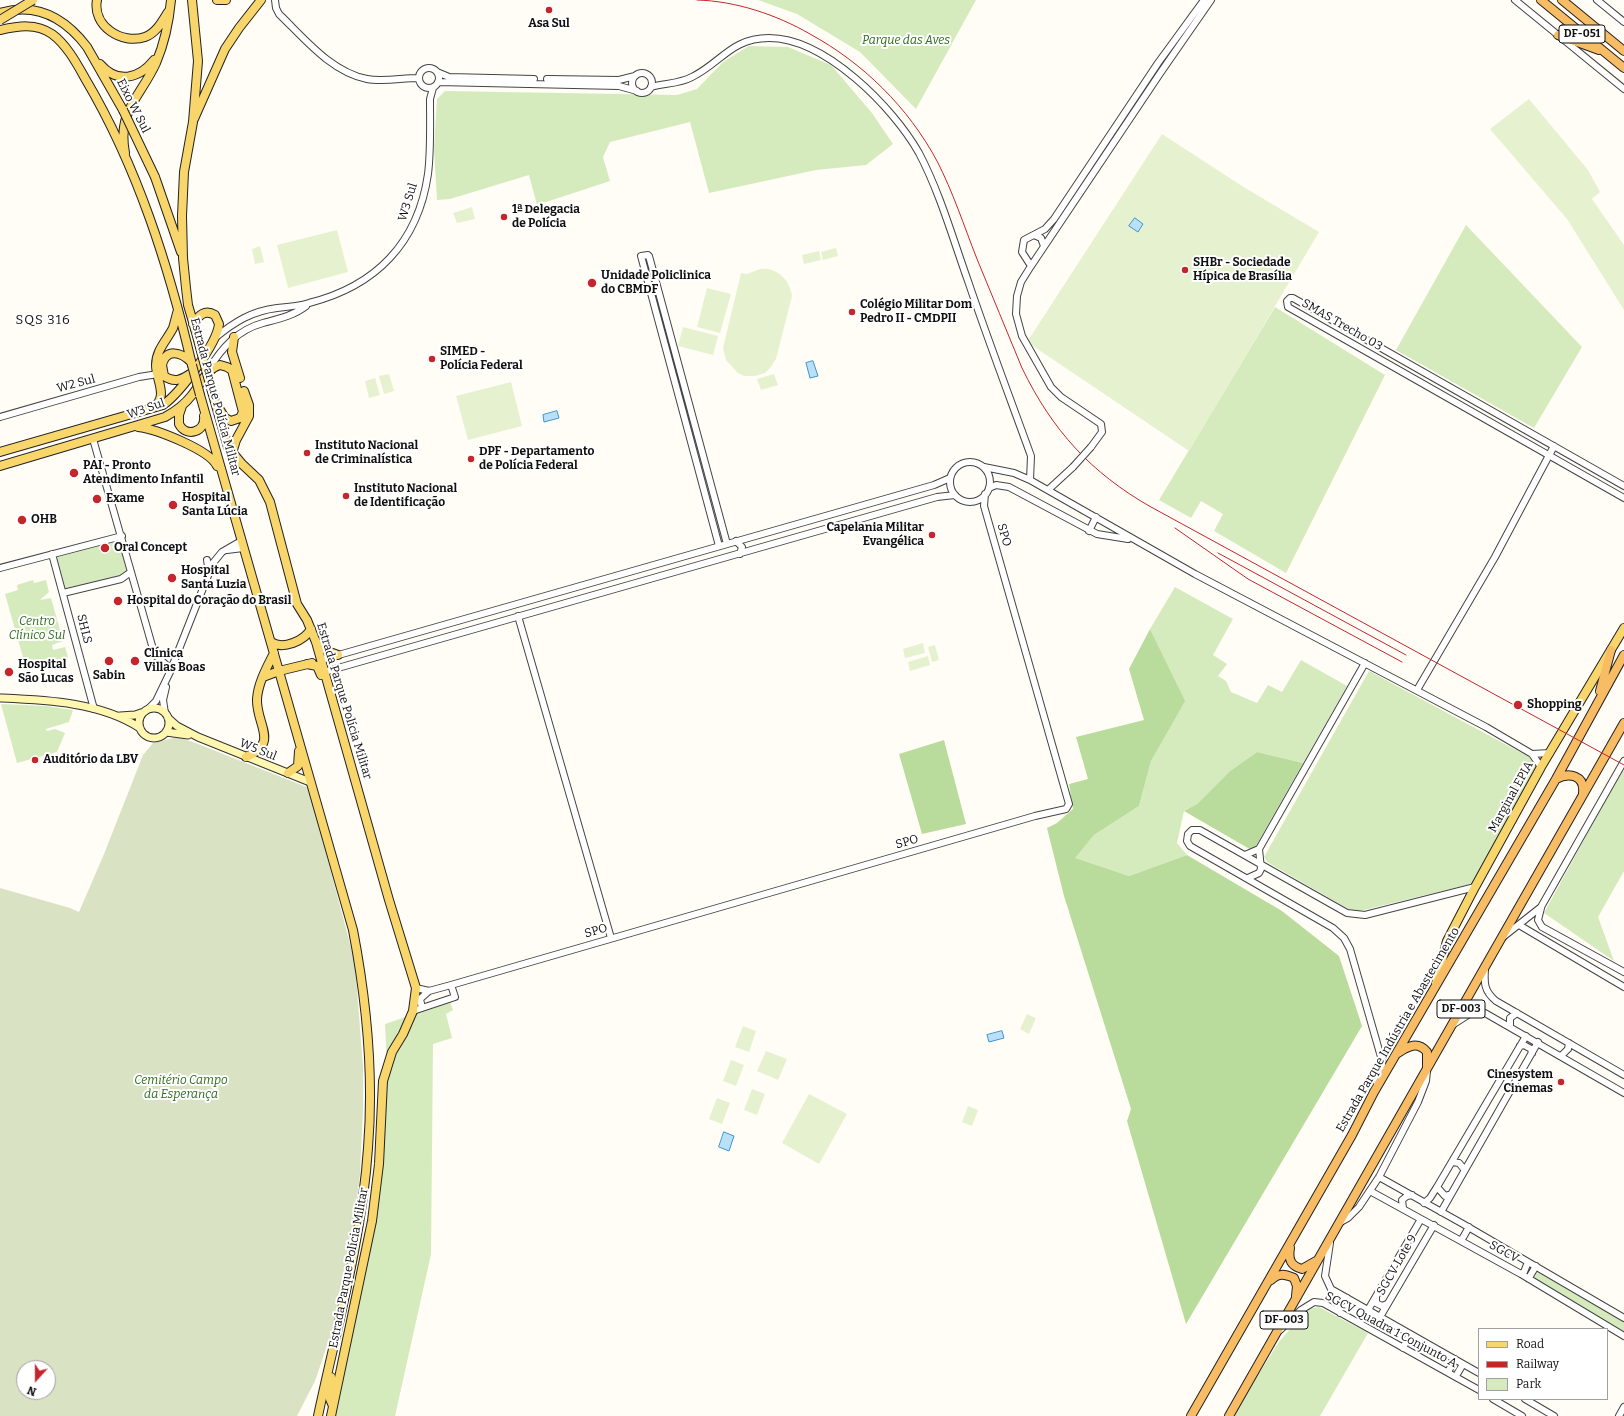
<!DOCTYPE html>
<meta charset="utf-8">
<style>
body{margin:0}
#map{position:relative;width:1624px;height:1416px;overflow:hidden;background:#fffdf5;font-family:Bitter,serif}
canvas{display:block}
.legend{position:absolute;left:1478px;top:1328px;width:130px;height:72px;box-sizing:border-box;background:#fff;border:1px solid #a0a0a0;margin:0;padding:5px 7px;list-style:none;font-size:12px;color:#111}
.legend li{display:flex;align-items:center;gap:8px;height:20px}
.legend b{width:20px;border:1px solid #a0a0a0}
.north{position:absolute;left:16px;top:1360px;width:40px;height:40px;box-sizing:border-box;background:#fff;border:1px solid #a0a0a0;border-radius:50%;rotate:201deg;font-size:11px;font-weight:700;line-height:16px;text-align:center;color:#111}
.north::after{content:'';display:block;margin:auto;width:14px;height:18px;background:#c4262e;clip-path:polygon(50% 0,100% 100%,50% 72%,0 100%)}
</style>
<div id="map">
<canvas width="1624" height="1416"></canvas>
<ul class="legend">
<li><b style="height:5px;background:#f9d66b"></b>Road</li>
<li><b style="height:5px;background:#c4262e"></b>Railway</li>
<li><b style="height:11px;background:#d5ebbd"></b>Park</li>
</ul>
<div class="north">N</div>
</div>
<script>
const c = document.querySelector('canvas').getContext('2d');
c.lineJoin = 'round';
function fillPath(path, color) {
  c.fillStyle = color;
  c.fill(path, 'evenodd');
}
function stroke(path, color, width, dash) {
  c.strokeStyle = color;
  c.lineWidth = width;
  c.lineCap = dash ? 'butt' : 'round';
  c.setLineDash(dash || []);
  c.stroke(path);
}
function label(font, color, halo, rows, align = 'center') {
  c.font = font + ' Bitter,serif';
  c.lineWidth = 4;
  c.setLineDash([]);
  c.textBaseline = 'middle';
  c.strokeStyle = halo;
  c.fillStyle = color;
  for (const [text, x, y, turn = 0] of rows) {
    c.save();
    c.translate(x, y);
    c.rotate((+turn || 0) * Math.PI / 180);
    c.textAlign = isNaN(turn) ? turn : align;
    if (halo) c.strokeText(text, 0, 0);
    c.fillText(text, 0, 0);
    c.restore();
  }
}
const green = new Path2D(`
 M758,0H976L916,109L860,52L797,14Z
 M749,46L788,47L831,65L872,113L893,144L866,165L816,170L709,193L690,122L610,142L603,157L610,181L537,205L529,175L450,199L437,200L434,149L437,99L445,91L677,95L697,89L723,62Z
 M1466,225L1582,347L1534,428L1396,350Z
 M1275,307L1385,375L1286,573L1214,531L1223,514L1201,501L1191,518L1159,500Z
 M122,536L131,572L124,578L63,593L52,554Z
 M33,580L34,583L46,580L49,592L40,600L51,598L63,641L52,645L53,650L65,647L68,657L55,661L56,664L41,668L39,663L26,668L5,594L18,590L17,585Z
 M1175,587L1233,619L1213,655L1227,664L1218,676L1226,681L1231,692L1257,703L1268,685L1282,692L1301,660L1347,686L1303,763L1257,752L1230,771L1197,804L1184,811L1177,843L1187,855L1129,876L1074,858L1094,835L1139,806L1151,761L1184,701L1150,629Z
 M1369,671L1531,758L1536,762L1537,767L1474,882L1467,885L1360,911L1350,910L1267,862L1264,857Z
 M1,704L46,706L73,710L69,722L46,729L47,731L55,729L65,733L57,752L17,763Z
 M1622,770L1624,771V871L1598,917L1614,961L1544,913Z
 M450,1002L453,1010L446,1014L452,1038L433,1044L431,1254L395,1416H335C361,1287 394,1157 385,1024Z
 M1537,1272L1624,1322V1333L1532,1279V1275Z
 M1319,1307L1368,1333L1320,1416H1232L1279,1342L1307,1309Z`);
const forest = new Path2D(`
 M1150,629L1185,701L1151,761L1139,806L1094,835L1075,858L1129,876L1187,855L1282,911L1339,956L1362,1026L1186,1324L1127,1121L1131,1109L1064,896L1047,828L1057,823L1073,809L1069,784L1088,779L1076,737L1144,720L1129,669Z
 M944,740L966,824L922,834L899,754Z
 M1257,752L1303,763L1253,851L1184,811L1197,804L1230,771Z`);
const cemetery = new Path2D(`
 M177,737L193,742L309,788L355,963L363,1067V1109L360,1174L353,1230L345,1281L333,1328L315,1381L297,1416H0V888L70,908L79,912L104,854L143,755L153,743ZM24,1368H48V1392H24Z`);
const pitch = new Path2D(`
 M1529,99L1588,170L1600,192L1592,199L1624,245V310L1567,219L1490,129Z
 M1162,134L1242,186L1319,232L1189,451L1027,342Z
 M472,207L475,219L457,223L453,213Z
 M337,230L348,272L288,288L277,245Z
 M260,246L264,262L255,264L252,249Z
 M836,248L838,256L823,260L821,252Z
 M819,251L821,260L804,264L802,255Z
 M760,269C777,267 790,280 792,296L776,359L770,368L765,373L755,376H744L738,373L726,360L723,348L741,273L747,274Z
 M707,288L731,294L720,333L697,327Z
 M683,327L718,336L713,355L678,346Z
 M389,374L394,391L384,394L379,376Z
 M774,374L778,385L761,390L757,379Z
 M375,378L380,395L369,398L365,381Z
 M511,382L522,426L468,440L456,396Z
 M923,643L925,653L905,658L903,649Z
 M935,645L939,660L932,662L928,647Z
 M928,656L930,665L910,671L908,662Z
 M1027,1014L1036,1018L1029,1034L1020,1029Z
 M743,1026L756,1031L749,1052L735,1047Z
 M766,1051L787,1059L778,1080L757,1071Z
 M731,1060L744,1065L736,1086L723,1081Z
 M752,1089L765,1094L757,1115L744,1110Z
 M809,1094L847,1114L819,1164L782,1143Z
 M717,1098L730,1103L722,1124L709,1119Z
 M968,1106L978,1110L972,1126L962,1122Z`);
const water = new Path2D(`
 M1135,218L1143,224L1138,232L1129,226Z
 M813,361L818,376L810,378L806,363Z
 M557,411L559,418L544,422L543,415Z
 M1002,1031L1004,1038L989,1042L987,1035Z
 M724,1132L734,1136L729,1151L719,1147Z`);
const tertiary = new Path2D(`
 M275,0L276,8L279,14C304,38 331,72 367,79C383,82 402,78 419,78
 M1515,0L1624,89
 M1597,0L1624,22
 M419 78a10 10 0 1 1 20 0a10 10 0 1 1-20 0Z
 M437,72L449,77L534,79
 M632 83a10 10 0 1 1 20 0a10 10 0 1 1-20 0Z
 M547,79L619,80L635,76
 M438,82L619,86L637,91
 M651,87C665,83 679,84 692,77C721,63 731,38 769,38C825,38 893,107 919,153C940,193 953,239 968,281C988,340 1010,398 1031,456L1030,480
 M1034,235L1041,238L1044,246
 M1031,266L1022,252L1024,240L1045,229L1054,219L1158,63L1204,0
 M215,338C234,322 252,311 277,308C288,307 299,306 309,303C376,286 418,243 428,174C431,150 430,123 430,99L433,88
 M208,370C222,348 237,330 263,323C278,319 293,316 306,306
 M0,417L139,377L158,374
 M93,439L153,649L155,655L171,669
 M1091,447L1102,432L1101,424L1061,397L1051,387L1022,336L1016,314L1017,296L1021,282L1031,266L1161,72L1211,0
 M950 482a20 20 0 1 1 40 0a20 20 0 1 1-40 0Z
 M984,467L1014,473L1030,480L1195,574L1486,727L1532,754L1541,767
 M1624,486L1293,298H1290L1287,301L1288,307L1624,498
 M989,488L996,485L1009,487L1097,534L1128,539
 M1048,490L1073,467
 M1089,531L1096,517
 M736,541L742,547L740,554
 M719,546L641,256L648,255L649,256L727,544
 M227,550L243,548
 M52,554L94,709
 M207,560L209,573
 M0,568L122,536
 M63,593L121,579L131,572
 M518,616L611,938
 M321,660L934,485L950,478
 M324,672L937,497L955,495
 M1417,690L1495,557L1554,446
 M147,710L156,701L170,672L213,563L222,552L241,541
 M165,713L163,700L166,687
 M1532,754L1550,753
 M1245,855L1259,849L1365,663
 M1248,878L1259,873L1261,869L1259,849
 M1541,908L1538,920L1542,927L1624,972
 M1519,925L1624,987
 M1503,937L1541,907L1624,761
 M1485,969C1484,983 1484,991 1496,1001L1624,1075
 M416,988L429,991L451,985L1035,816L1066,809L1069,804L984,506L985,494
 M422,1008L420,999L429,991
 M413,1011L455,997L451,985
 M1454,1024L1471,1013H1485L1624,1093
 M1510,1025V1018L1517,1013
 M1520,1046L1524,1045L1531,1049L1532,1053
 M1561,1056L1568,1049L1569,1043
 M1377,1083L1382,1065L1381,1057L1350,949L1344,938L1333,928L1190,846L1187,841L1188,834L1192,830H1200L1347,913L1365,915L1475,887
 M1452,1162L1459,1163L1464,1169
 M1379,1177L1463,1224L1624,1318
 M1437,1187L1445,1196L1449,1195
 M1370,1191L1521,1274L1624,1336
 M1424,1203L1430,1198L1437,1187L1526,1036
 M1403,1208L1402,1200L1407,1196L1412,1195
 M1441,1212L1538,1042
 M1339,1223L1348,1218L1359,1207L1379,1177L1418,1102L1426,1081L1427,1071
 M1461,1241L1469,1227
 M1330,1243L1325,1276L1331,1289L1479,1373
 M1521,1274L1524,1272L1528,1262
 M1529,1279L1530,1276L1536,1266
 M1376,1297V1303L1382,1306L1387,1304
 M1368,1310L1421,1219
 M1340,1313L1338,1306L1340,1302L1347,1298
 M1380,1317L1434,1225
 M1280,1330L1301,1310L1314,1302L1323,1303L1479,1390
 M1403,1348L1410,1334
 M1448,1372L1455,1359
 M1456,1376L1463,1364
 M1493,1399L1522,1416
 M1525,1399L1554,1416
 M1619,1416L1624,1407`);
const secondary = new Path2D(`
 M0,698C46,700 101,702 140,728
 M139 723a15 15 0 1 1 30 0a15 15 0 1 1-30 0Z
 M120,716L135,715L144,712
 M168,718L177,726L198,737L310,782
 M166,732L188,735`);
const primary = new Path2D(`
 M97,0C92,26 122,45 145,37C156,33 162,22 168,12
 M192,0L198,61L193,122L184,172L182,216L183,258L186,288L188,305L195,329
 M217,0H226
 M0,13C37,2 65,18 87,47L123,110
 M0,30C18,26 36,23 52,34C67,45 77,64 86,80C138,168 169,267 192,365
 M100,64C117,84 139,79 154,60
 M194,119L225,49L239,28L261,0
 M125,153C117,110 140,98 156,63C165,42 169,22 171,0
 M155,177L181,252
 M234,337L232,352L240,378
 M190,374C181,380 174,383 164,376L162,365C166,348 181,352 191,362
 M211,388L228,447L242,464L259,480L270,502L297,604L307,620L316,642L389,900L416,988L413,1011L403,1034L392,1052L383,1081L379,1164L372,1221L331,1416
 M200,395L353,930C367,1003 374,1074 368,1148C362,1238 337,1327 318,1416
 M182,406L179,415V424C186,438 206,432 204,416
 M153,408C169,396 156,381 156,365C156,350 167,340 173,328C175,322 176,316 178,310
 M138,427C156,429 210,450 217,466
 M0,452L163,405C180,393 217,344 219,324L215,315C205,309 199,315 193,324
 M232,453L236,440L249,416V405L244,391
 M0,466L165,417C176,411 185,404 192,395C201,384 206,369 220,365L227,367L232,370L243,412L240,418L231,421L225,418L220,410
 M271,642C283,650 304,641 311,629
 M316,642L327,651L338,655
 M307,664L317,666L321,675
 M263,677L279,671L312,663
 M246,757C280,743 256,725 257,699C258,683 267,667 274,653
 M288,773L298,766L299,751
 M1436,983L1447,941L1475,887L1541,767L1624,628
 M331,1377L330,1399L333,1406`);
const trunk = new Path2D(`
 M1541,0L1624,68
 M1562,0L1624,51
 M1558,35L1599,50
 M1600,691L1611,650
 M1556,779C1569,772 1585,775 1583,793
 M1398,1053C1408,1046 1418,1041 1427,1052V1068
 M1290,1248C1288,1260 1291,1266 1302,1269L1316,1261
 M1271,1280C1279,1273 1284,1274 1294,1278L1297,1286L1296,1296
 M1191,1416L1352,1135L1374,1092L1556,779L1624,655
 M1229,1416L1624,723`);
const rail = new Path2D(`
 M697,0C736,1 777,15 810,34C863,63 908,107 937,161C953,192 964,226 977,259C992,295 1007,332 1022,368C1052,430 1091,473 1151,507L1624,765
 M1175,528L1248,579L1402,662
 M1218,553L1406,655`);
const tertiaryBridge = new Path2D(`
 M1073,467L1091,447`);
const primaryBridge = new Path2D(`
 M0,20L33,0
 M123,110L155,177
 M195,329L211,388
 M192,365L200,395`);
const markers = [
 [549,10,4,"#c4262e"],
 [504,217,4,"#c4262e"],
 [1185,270,4,"#c4262e"],
 [592,283,5,"#c4262e"],
 [852,312,4,"#c4262e"],
 [432,359,4,"#c4262e"],
 [307,453,4,"#c4262e"],
 [471,459,4,"#c4262e"],
 [74,473,5,"#c4262e"],
 [346,496,4,"#c4262e"],
 [97,499,5,"#c4262e"],
 [173,505,5,"#c4262e"],
 [22,520,5,"#c4262e"],
 [932,535,4,"#c4262e"],
 [105,548,5,"#c4262e"],
 [172,578,5,"#c4262e"],
 [118,601,5,"#c4262e"],
 [109,661,5,"#c4262e"],
 [135,661,5,"#c4262e"],
 [9,672,5,"#c4262e"],
 [1518,705,5,"#c4262e"],
 [35,760,4,"#c4262e"],
 [1561,1082,4,"#c4262e"]
];
const shields = [
 [1582,34,46],
 [1461,1009,48],
 [1284,1320,48]
];
const shieldNames = [
 ["DF-051",1582,34],
 ["DF-003",1461,1009],
 ["DF-003",1284,1320]
];
const poiNames = [
 ["Asa Sul",549,24,"center"],
 ["1ª Delegacia",512,210],
 ["de Polícia",512,224],
 ["SHBr - Sociedade",1193,263],
 ["Hípica de Brasília",1193,277],
 ["Unidade Policlinica",601,276],
 ["do CBMDF",601,290],
 ["Colégio Militar Dom",860,305],
 ["Pedro II - CMDPII",860,319],
 ["SIMED -",440,352],
 ["Polícia Federal",440,366],
 ["Instituto Nacional",315,446],
 ["de Criminalística",315,460],
 ["DPF - Departamento",479,452],
 ["de Polícia Federal",479,466],
 ["PAI - Pronto",83,466],
 ["Atendimento Infantil",83,480],
 ["Instituto Nacional",354,489],
 ["de Identificação",354,503],
 ["Hospital",182,498],
 ["Santa Lúcia",182,512],
 ["Exame",106,499],
 ["OHB",31,520],
 ["Capelania Militar",924,528,"right"],
 ["Evangélica",924,542,"right"],
 ["Oral Concept",114,548],
 ["Hospital",181,571],
 ["Santa Luzia",181,585],
 ["Hospital do Coração do Brasil",127,601],
 ["Clínica",144,654],
 ["Villas Boas",144,668],
 ["Hospital",18,665],
 ["São Lucas",18,679],
 ["Sabin",109,676,"center"],
 ["Shopping",1527,705],
 ["Auditório da LBV",43,760],
 ["Cinesystem",1553,1075,"right"],
 ["Cinemas",1553,1089,"right"]
];
const parkNames = [
 ["Parque das Aves",906,41],
 ["Centro",37,622],
 ["Clínico Sul",37,636],
 ["Cemitério Campo",181,1081],
 ["da Esperança",181,1095]
];
const streetNames = [
 ["Eixo W Sul",133,106,63],
 ["W3 Sul",408,202,-73],
 ["SMAS Trecho 03",1342,325,30],
 ["W2 Sul",76,384,-15],
 ["Estrada Parque Polícia Militar",215,397,75],
 ["W3 Sul",146,409,-19],
 ["SPO",1004,535,74],
 ["SHLS",84,629,76],
 ["Estrada Parque Polícia Militar",344,701,73],
 ["W5 Sul",258,750,22],
 ["Marginal EPIA",1511,797,-61],
 ["SPO",907,842,-16],
 ["SPO",596,931,-16],
 ["Estrada Parque Indústria e Abastecimento",1398,1030,-60],
 ["SGCV",1504,1252,29],
 ["SGCV Lote 9",1397,1265,-60],
 ["Estrada Parque Polícia Militar",349,1268,-79],
 ["SGCV Quadra 1 Conjunto A",1391,1330,28]
];
const neighbourhoodNames = [
 ["SQS 316",43,320]
];
fillPath(green, '#d5ebbd');
fillPath(forest, '#b9dc9c');
fillPath(cemetery, '#d9e3c4');
fillPath(pitch, '#e6f2cf');
fillPath(water, '#b9e0f7');
stroke(water, '#3f96cf', 1);
stroke(tertiary, '#444', 8);
stroke(secondary, '#333', 9);
stroke(primary, '#222', 10);
stroke(trunk, '#222', 10);
stroke(tertiary, '#fff', 6);
stroke(secondary, '#fff6b0', 7);
stroke(primary, '#f9d66b', 8);
stroke(trunk, '#f7bc64', 8);
stroke(rail, '#c4262e', 1);
stroke(tertiaryBridge, '#444', 8, []);
stroke(primaryBridge, '#222', 10, []);
stroke(tertiaryBridge, '#fff', 6);
stroke(primaryBridge, '#f9d66b', 8);
for (const [x, y, r, color] of markers) {
  const dot = new Path2D();
  dot.arc(x, y, r, 0, 2 * Math.PI);
  c.fillStyle = color;
  c.fill(dot);
  stroke(dot, '#fff', 1.5);
}
for (const [x, y, w] of shields) {
  const box = new Path2D();
  box.roundRect(x - w / 2, y - 9, w, 18, 3);
  c.fillStyle = '#fff';
  c.fill(box);
  stroke(box, '#111', 1);
}
label('bold 11px', '#111', null, shieldNames);
label('bold 12px', '#111', '#fff', poiNames, 'left');
label('italic 12px', '#2f6b1f', '#fff', parkNames);
label('12px', '#111', '#fff', streetNames);
c.letterSpacing = '1px';
label('13px', '#111', '#fff', neighbourhoodNames);
c.letterSpacing = '0px';
</script>
